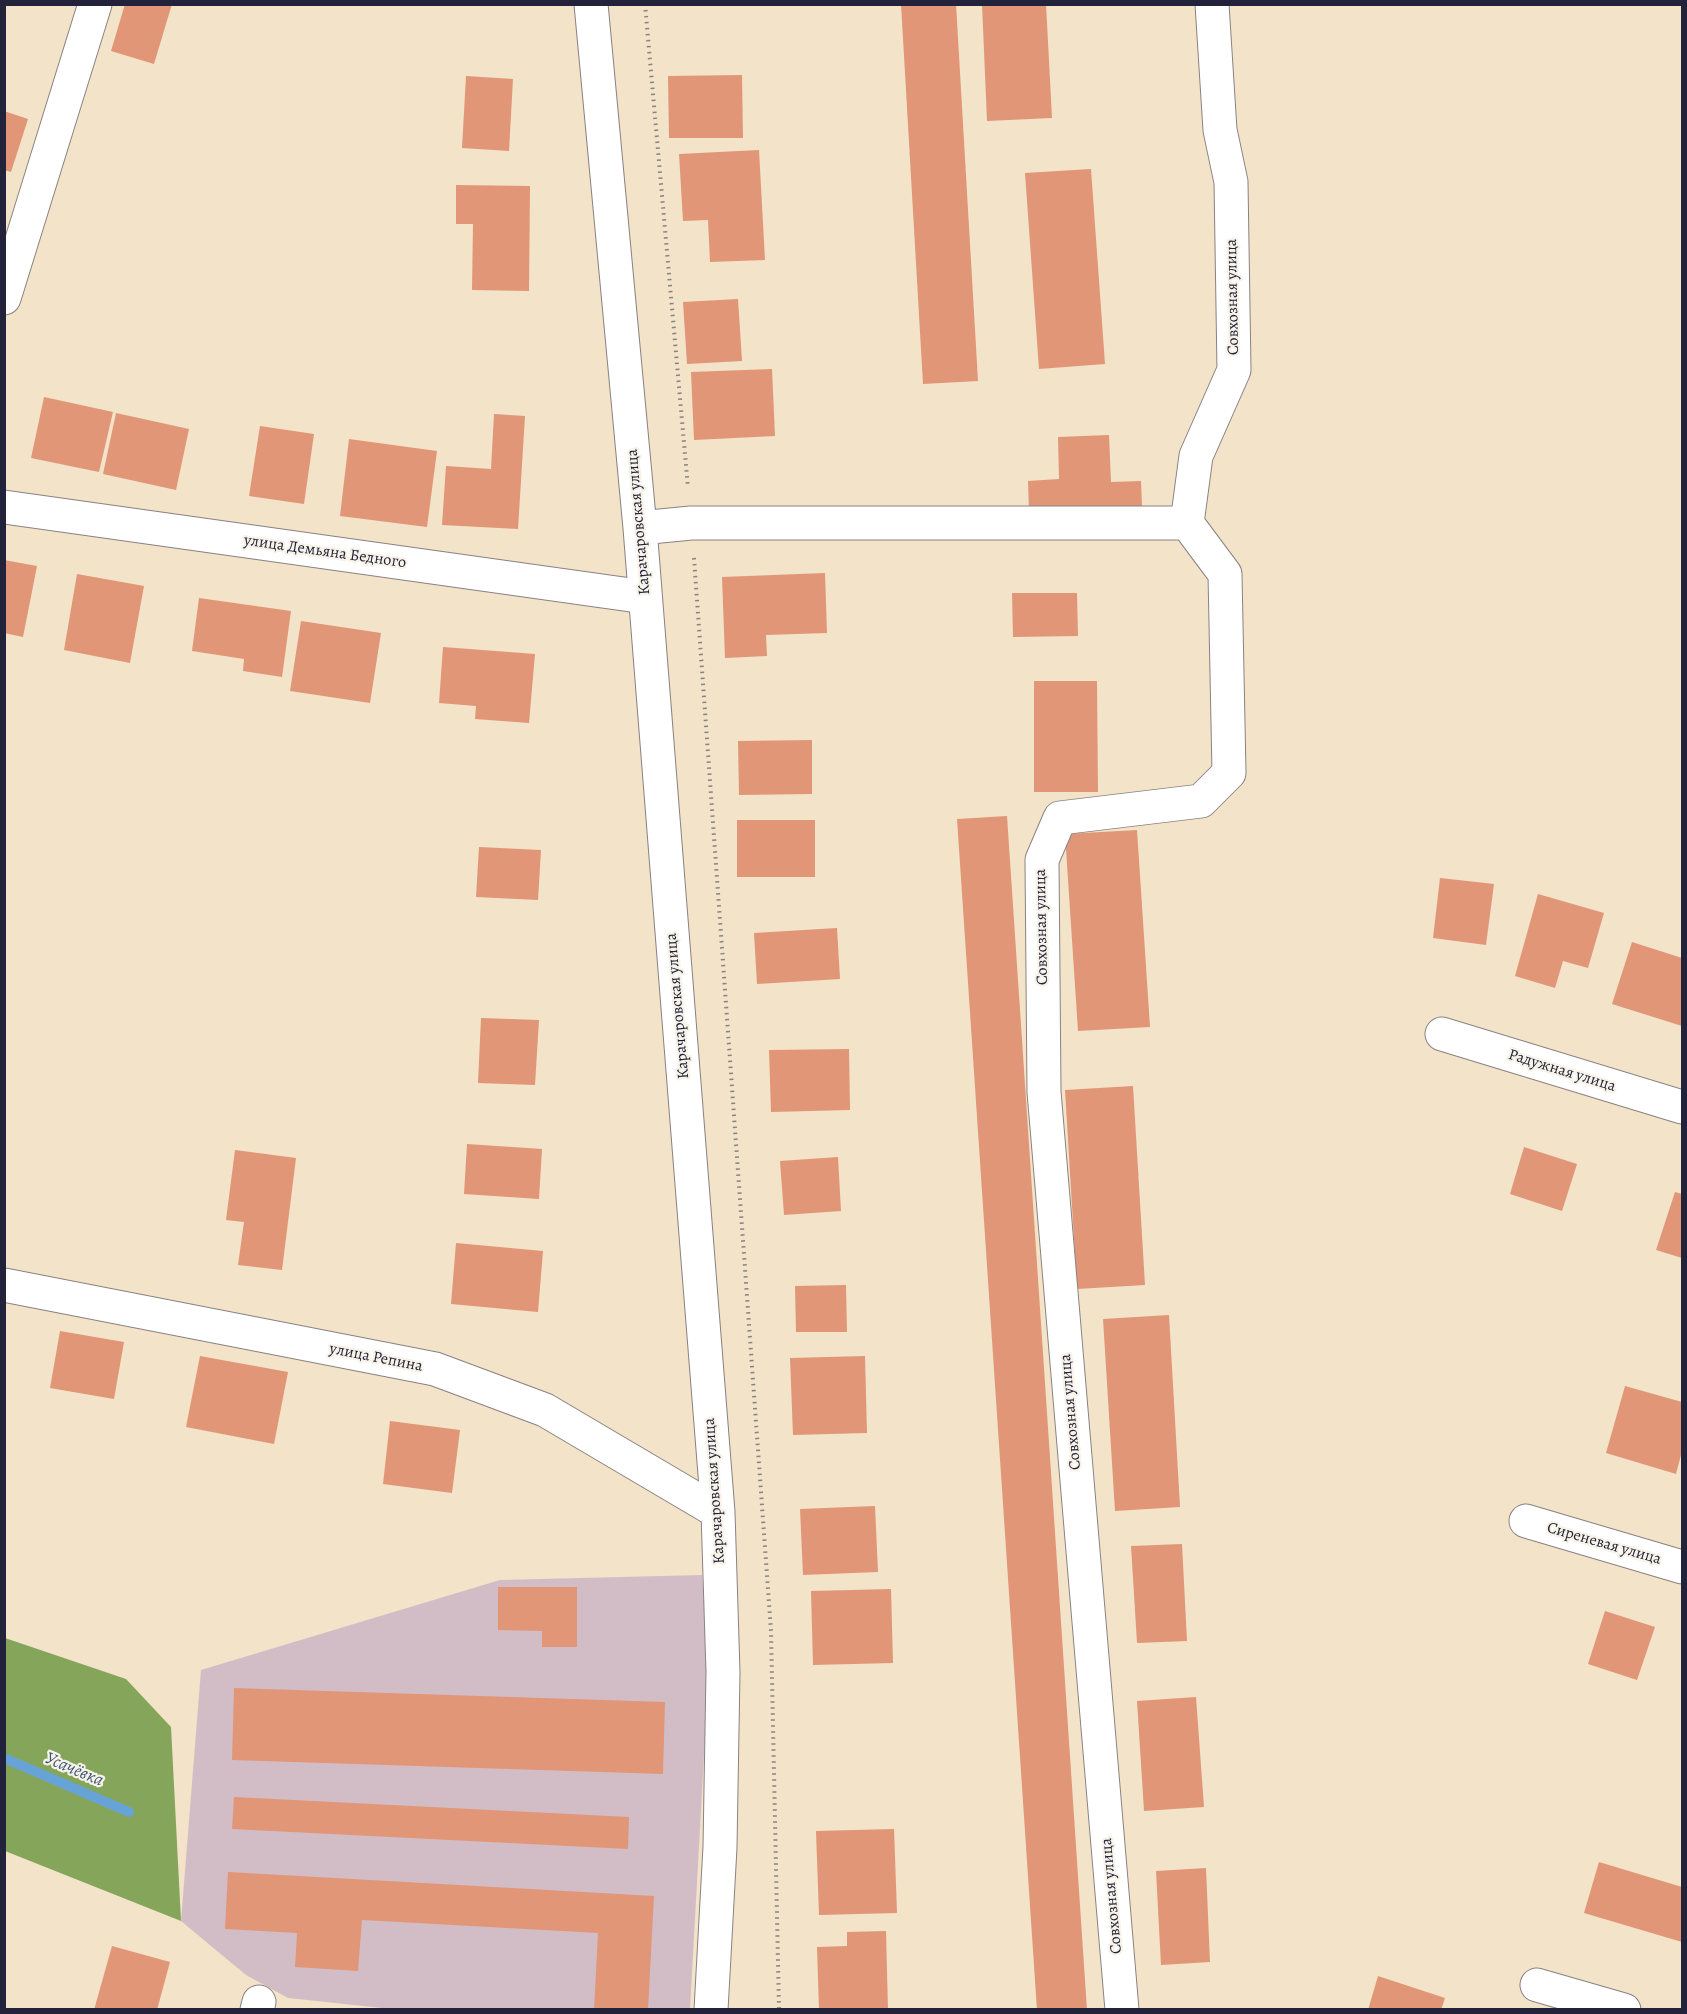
<!DOCTYPE html>
<meta charset="utf-8">
<style>
body{margin:0}
#map{position:relative;width:1687px;height:2014px;overflow:hidden;background:#f2e3c9;font-family:Alegreya,serif}
canvas{display:block}
.frame{position:absolute;inset:0;border:6px solid #22223b;pointer-events:none}
</style>
<div id="map">
<canvas width="1687" height="2014"></canvas>
<div class="frame"></div>
</div>
<script>
const c = document.querySelector('canvas').getContext('2d');
c.lineJoin = 'round';
function fillPath(path, color) {
  c.fillStyle = color;
  c.fill(path, 'evenodd');
}
function stroke(path, color, width, dash) {
  c.strokeStyle = color;
  c.lineWidth = width;
  c.lineCap = dash ? 'butt' : 'round';
  c.setLineDash(dash || []);
  c.stroke(path);
}
function label(font, color, halo, rows, align = 'center') {
  c.font = font + ' Alegreya,serif';
  c.lineWidth = 4.5;
  c.setLineDash([]);
  c.textBaseline = 'middle';
  c.strokeStyle = halo;
  c.fillStyle = color;
  for (const [text, x, y, turn = 0] of rows) {
    c.save();
    c.translate(x, y);
    c.rotate((+turn || 0) * Math.PI / 180);
    c.textAlign = isNaN(turn) ? turn : align;
    if (halo) c.strokeText(text, 0, 0);
    c.fillText(text, 0, 0);
    c.restore();
  }
}
const industrial = new Path2D(`
 M702,1575L709,1665L690,2009L401,2010L288,1998L246,1975L181,1921L201,1670L500,1580Z`);
const forest = new Path2D(`
 M5,1638L126,1679L171,1727L181,1921L5,1851Z`);
const stream = new Path2D(`
 M4,1758L129,1812`);
const building = new Path2D(`
 M125,4H172L154,64L111,51Z
 M901,4H956L978,381L923,384Z
 M982,4H1046L1052,118L987,121Z
 M742,75L743,138H669L668,76Z
 M466,76L513,79L509,151L462,148Z
 M4,111L28,119L11,172L4,170Z
 M759,150L765,260L710,262L708,220L683,221L679,154Z
 M1091,169L1105,364L1039,369L1025,173Z
 M456,185L530,186L529,291L472,290L473,224H456Z
 M738,299L742,361L687,364L683,302Z
 M772,369L775,436L694,440L691,372Z
 M44,397L113,412L99,472L31,458Z
 M116,413L189,429L176,490L103,474Z
 M494,414L525,416L518,529L442,525L446,466L491,469Z
 M260,426L314,434L304,504L249,496Z
 M1109,435L1111,482L1141,481L1142,506L1029,511L1028,481L1059,479L1058,437Z
 M349,439L437,451L427,527L340,516Z
 M4,560L37,566L23,637L4,633Z
 M825,573L827,633L766,635L767,656L725,658L722,577Z
 M77,574L144,586L130,663L64,650Z
 M1012,593H1077L1078,636L1013,637Z
 M199,598L291,611L282,677L243,671L244,659L192,651Z
 M301,621L381,633L370,703L290,691Z
 M443,647L535,654L529,723L475,719L476,706L439,703Z
 M1034,681H1097L1098,792H1034Z
 M812,740V794L739,795L738,741Z
 M1007,816L1087,2010H1037L957,819Z
 M737,820H815V877H737Z
 M1137,830L1150,1027L1078,1031L1065,834Z
 M479,847L541,850L538,900L476,897Z
 M1440,878L1494,884L1486,945L1433,938Z
 M1538,894L1604,913L1588,968L1563,961L1555,988L1515,976Z
 M837,928L840,979L757,984L754,933Z
 M1632,942L1682,958V1026L1612,1004Z
 M481,1018L539,1020L535,1085L478,1083Z
 M849,1049L850,1110L771,1112L769,1050Z
 M1133,1086L1145,1285L1077,1289L1065,1090Z
 M467,1144L542,1149L539,1199L464,1194Z
 M1524,1147L1577,1164L1562,1211L1510,1194Z
 M235,1150L296,1158L282,1270L238,1265L244,1222L226,1220Z
 M838,1157L841,1211L784,1215L780,1161Z
 M1675,1192L1682,1194V1258L1656,1250Z
 M456,1243L543,1251L538,1312L451,1304Z
 M846,1285L847,1332H796L795,1286Z
 M1169,1315L1180,1507L1115,1511L1103,1319Z
 M60,1331L124,1342L114,1399L50,1388Z
 M200,1356L288,1372L274,1444L186,1427Z
 M865,1356L867,1433L793,1435L790,1358Z
 M1625,1386L1682,1402V1451L1676,1474L1606,1453Z
 M390,1421L460,1430L452,1493L383,1484Z
 M875,1506L878,1572L803,1575L800,1509Z
 M1182,1544L1187,1641L1137,1643L1131,1546Z
 M498,1587H577V1647H542V1631L498,1630Z
 M891,1589L893,1663L813,1665L811,1591Z
 M1605,1611L1655,1627L1637,1680L1588,1664Z
 M234,1688L665,1702L663,1774L232,1760Z
 M1196,1697L1204,1807L1144,1811L1137,1701Z
 M234,1797L629,1817L628,1849L232,1829Z
 M894,1829L897,1913L819,1915L816,1831Z
 M1599,1862L1682,1887V1942L1584,1913Z
 M1206,1868L1210,1962L1161,1965L1156,1871Z
 M228,1872L654,1896L648,2010H594L598,1933L362,1920L358,1971L295,1967L297,1933L225,1929Z
 M886,1931L888,2010H819L817,1947L847,1946V1932Z
 M112,1946L170,1962L157,2010H94Z
 M1378,1976L1445,1998L1441,2010H1368Z`);
const path = new Path2D(`
 M645,4L688,488
 M694,558L771,1631L779,2010`);
const minor = new Path2D(`
 M591,4L640,528L718,1512L723,1672L720,1847L711,2010
 M4,298L95,4
 M4,507L645,597
 M640,528L691,523H1187
 M1442,1034L1682,1107
 M4,1285L435,1369L545,1410L718,1512
 M1526,1521L1682,1567
 M1537,1985L1624,2010
 M257,2010L259,2002
 M1122,2010L1044,1092L1042,860L1060,818L1201,801L1229,773L1225,574L1187,523L1196,456L1234,370L1231,182L1220,130L1212,4`);
const streetNames = [
 ["Совхозная улица",1233,297,-91],
 ["Карачаровская улица",639,522,-95],
 ["улица Демьяна Бедного",325,552,8],
 ["Совхозная улица",1042,927,-91],
 ["Карачаровская улица",678,1006,-95],
 ["Радужная улица",1562,1071,17],
 ["улица Репина",376,1358,11],
 ["Совхозная улица",1071,1412,-95],
 ["Карачаровская улица",715,1491,-94],
 ["Сиреневая улица",1604,1544,16],
 ["Совхозная улица",1112,1896,-95]
];
const waterNames = [
 ["Усачёвка",74,1770,23]
];
fillPath(industrial, '#d2bdc6');
fillPath(forest, '#85a65a');
stroke(stream, '#68a3d8', 10);
fillPath(building, '#e19677');
stroke(minor, '#8a8282', 35);
stroke(path, '#8a8282', 4, [1.5, 4.5]);
stroke(minor, '#fff', 33);
label('16px', '#22223b', '#f7f3e8', streetNames);
label('italic 18px', '#3e567a', '#f7f3e8', waterNames);
</script>
